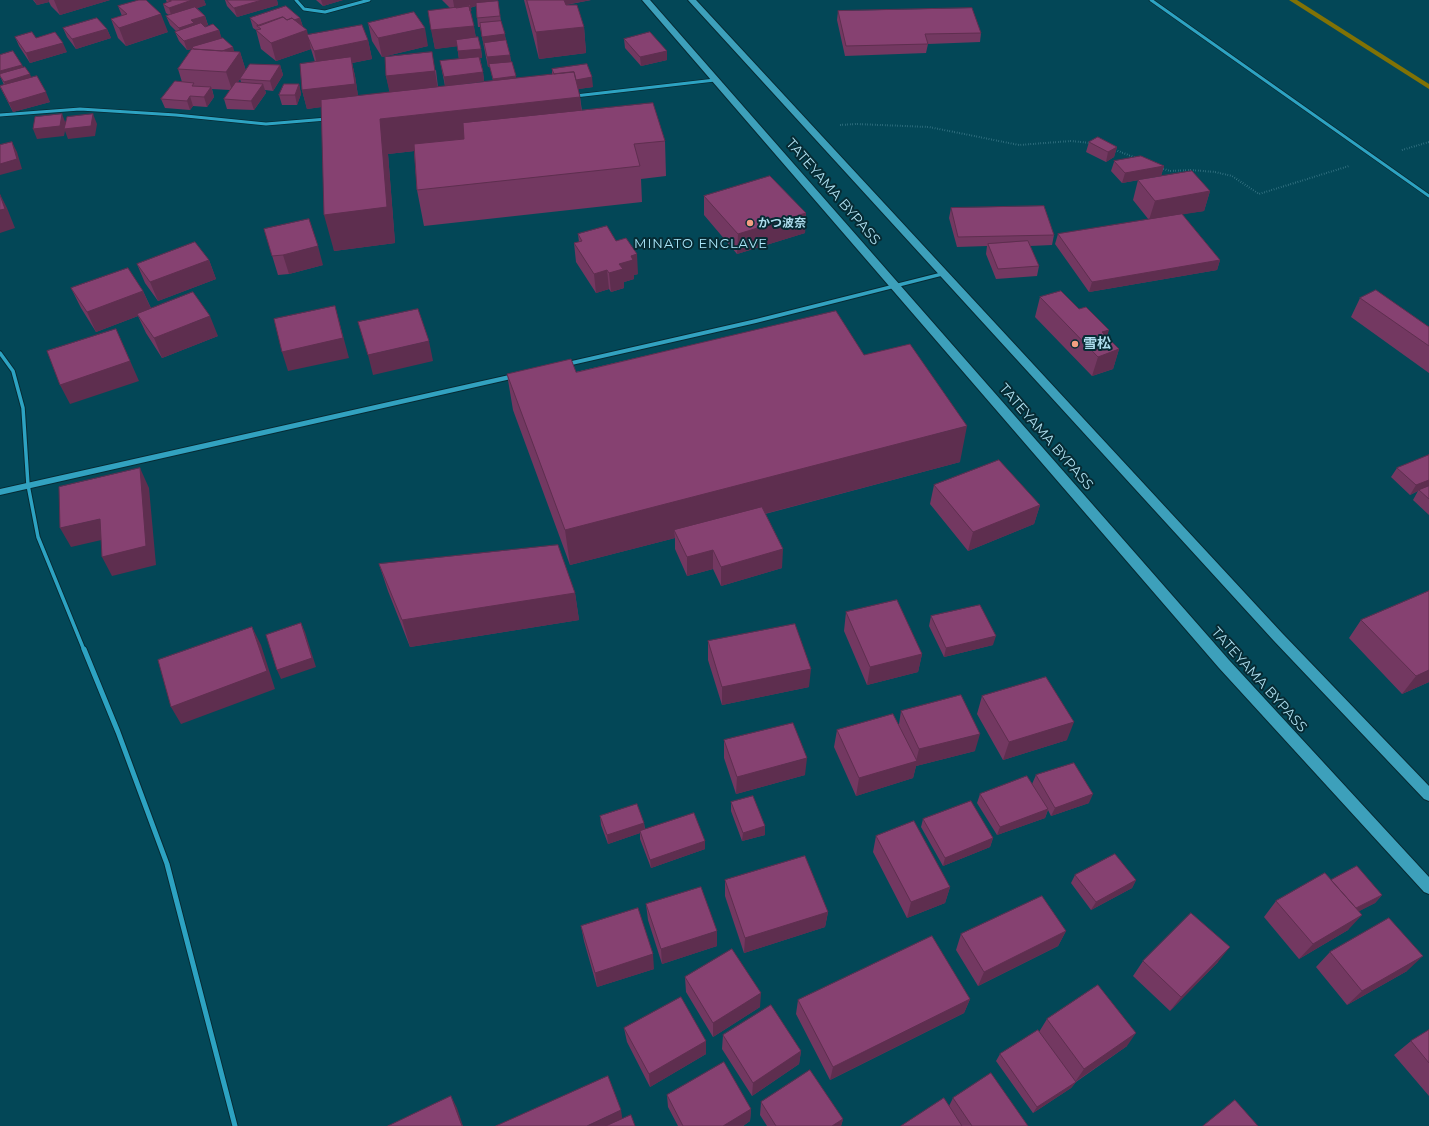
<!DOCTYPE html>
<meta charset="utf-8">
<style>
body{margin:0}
canvas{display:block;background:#034757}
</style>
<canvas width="1429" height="1126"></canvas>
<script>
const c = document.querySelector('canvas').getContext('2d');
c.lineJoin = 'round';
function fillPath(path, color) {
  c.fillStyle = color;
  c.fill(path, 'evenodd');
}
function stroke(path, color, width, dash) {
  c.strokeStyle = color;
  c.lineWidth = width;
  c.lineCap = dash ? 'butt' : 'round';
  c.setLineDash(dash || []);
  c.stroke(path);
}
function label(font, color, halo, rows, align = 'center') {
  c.font = font + ' Montserrat,"Noto Sans JP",sans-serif';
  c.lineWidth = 4;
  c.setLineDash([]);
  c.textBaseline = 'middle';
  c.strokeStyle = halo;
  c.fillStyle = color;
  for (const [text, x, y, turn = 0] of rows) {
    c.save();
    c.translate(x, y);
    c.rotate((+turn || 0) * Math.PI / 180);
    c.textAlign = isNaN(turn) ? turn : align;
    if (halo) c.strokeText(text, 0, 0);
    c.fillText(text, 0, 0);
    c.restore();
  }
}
const stream = new Path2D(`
 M1289,0H1297L1429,84V89Z`);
const path = new Path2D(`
 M840,125L856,124L929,127L1019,145L1071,141L1091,143
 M1113,149L1136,158
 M1402,150L1429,142
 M1161,168L1170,171L1191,170L1215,172L1232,176L1259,194L1349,166`);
const streetFar2 = new Path2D(`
 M296,0L304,9L325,12L369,0
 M1151,0L1429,196
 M575,96L715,80
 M0,115L80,109L176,115L266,124L327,119`);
const streetFar1 = new Path2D(`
 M0,353L13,371L23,408L28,485L38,537L84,650`);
const street = new Path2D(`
 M84,649L118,732L167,864L235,1126`);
const secondary = new Path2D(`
 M943,272L945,273V275L756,323L563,367L560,365L563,363L756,319Z
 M518,373H520L522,375L520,377L0,495V489Z`);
const highway = new Path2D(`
 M642,0H650L1229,660L1429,877V894L1424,892L1219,668Z
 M688,0H696L1282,633L1429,786V801L1424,799L1274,641Z`);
const wall = new Path2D(`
 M33,0H110L60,15L51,6L49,2L37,5Z
 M166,0H204L206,5L197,8L205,16L208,25L204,26L219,30L221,38L234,52H240L246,71L238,82H241L240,79L280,65L283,75L273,91L265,90L266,93L254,110L227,109L224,99L230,90L212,89L214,97L207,107L193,106L190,110L165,108L161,99L182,82L178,69L192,49L187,50L179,41L175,32L176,31L170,25L166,16L169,15L166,13L163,4L167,3Z
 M225,0H277L278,5L237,17L227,6Z
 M316,0H343L323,6Z
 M442,0H497L490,2L498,1L501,21L510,55L511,62L516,78L552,75V69L593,87L578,89L580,97L582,111L665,141L666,176L641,179L642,202L424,226L417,190L414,151L388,154L395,243L334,251L321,107L307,109L302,90L315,62L311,49L276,61L261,49L256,30L253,28L250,18H300L303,27L308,35L368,40L372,59L352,63L355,76L358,96L390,92L386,76L436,70L438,87L445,86L440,61L459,59L457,46L435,49L428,11L450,8ZM476,6L478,27H480L488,67H490L493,81L456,85L484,81L483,72L480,58H482L481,49L476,38L470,8Z
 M524,0H591L566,5L584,27L586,53L539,59Z
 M118,6L168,32L126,46L118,38L111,19L122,16Z
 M838,11L981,33L980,42L928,44L926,53L845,56L837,20Z
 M368,23L428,46L382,57L372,41Z
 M63,28L107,29L111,38L76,49L67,37Z
 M15,37L36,38L67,52L30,63L19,46Z
 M624,39L667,60L641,66L625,48Z
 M0,55L22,65L23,67L50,102L13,112L0,87L4,85L0,76Z
 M299,84L301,94L297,105H282L279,95Z
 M1089,142L1117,147L1114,157L1106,162L1086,152Z
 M1114,162L1164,166L1161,176L1122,183L1111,171Z
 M1138,180L1210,191L1204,211L1182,214L1220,260L1217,270L1089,292L1055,244L1058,234L1149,220L1133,200Z
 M704,196L806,213L805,233L737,254L704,215Z
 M951,208L1054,235L1052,245L1030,246L1039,266L1037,276L996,279L986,254L987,246L957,247L949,218Z
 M264,229L323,265L289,274L278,275Z
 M578,234L638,274L634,275V279L624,282V288L611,292L609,289L596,293L576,262L574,243L579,242Z
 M209,260L216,279L158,301L145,283L137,264Z
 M71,288L143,291L151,308L218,336L162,358L146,333L138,316L96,332L81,308Z
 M1040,297L1107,337L1119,349L1113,369L1092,376L1035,317Z
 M1360,298L1429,327V373L1351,317Z
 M864,355L960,462L765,514L782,568L721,586L713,569L687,576L675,549V538L570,565L513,410L507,374L576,372Z
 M1429,455V515L1413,500L1418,491L1410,495L1391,477L1397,468Z
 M934,485L1040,505L1034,524L968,551L930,504Z
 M379,564L575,593L579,620L410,647L388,591Z
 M846,612L922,654L918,672L867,685L844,631Z
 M931,616L993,645L944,657L929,626Z
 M1361,620L1429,682L1402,694L1349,638Z
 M708,641L809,687L722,705L708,660Z
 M982,696L1067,740L1003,760L977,714Z
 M901,711L975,751L916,766L913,778L856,796L834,747L837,730L899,724Z
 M724,740L805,775L736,794L724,758Z
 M1036,775L1089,803L1051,816L1048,810L1045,818L997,835L977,803L980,794L1032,784Z
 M731,802L765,826V835L742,841L731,811Z
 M600,816L644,823L645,829L705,841V849L651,868L640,839V833L608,844L601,825Z
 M923,819L993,838L990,847L943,866L921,827Z
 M876,836L950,887L945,903L907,918L873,852Z
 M1075,875L1136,880L1132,888L1091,910L1071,883Z
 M725,880L828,912L825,927L744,953L725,896Z
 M1331,880L1382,895L1375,903L1359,911L1348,930L1299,959L1264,917L1276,901Z
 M646,904L717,946L662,964L648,920Z
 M581,926L654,969L597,987L584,941Z
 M1066,931L1058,946L978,986L956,950L961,934Z
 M1330,952L1407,971L1347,1005L1316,967Z
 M1143,961L1218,962L1170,1011L1133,976Z
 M685,977L760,1007L713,1037L686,992Z
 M970,999L964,1013L830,1080L796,1014L798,1000Z
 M1047,1019L1127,1046L1076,1082L1071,1088L1033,1113L996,1061L1000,1054L1039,1032Z
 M624,1028L706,1041V1054L650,1087L627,1042Z
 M1429,1030V1096L1394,1055L1411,1041Z
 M723,1035L801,1051L799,1064L752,1096L722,1049Z
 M667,1095L751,1109L750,1121L743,1126H678L668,1107Z
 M953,1098L1028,1126H901L949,1106Z
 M761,1102L843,1119L841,1126H767L760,1115Z`);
const shadedWall = new Path2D(`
 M34,0H49V2L37,5Z
 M54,0H110L60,15Z
 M192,0H204L206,5L172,18L169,8Z
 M262,0H277L278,5L237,17L234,8Z
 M321,0H343L323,6Z
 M453,0H497L455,12Z
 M558,0H591L559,6Z
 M161,14L168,32L126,46L119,28Z
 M205,16L208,25L196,29L182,37L179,28L191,20Z
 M300,18L303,27L264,30Z
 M474,26L477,44L435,49L431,30Z
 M584,27L586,53L539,59L536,32Z
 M425,28L428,46L382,57L378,38Z
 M107,29L111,38L76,49L72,39Z
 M219,30L222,39L192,47V49L187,50L184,41Z
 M307,30L311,49L276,61L271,43Z
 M505,34L506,44L484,46L482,37Z
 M368,40L372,59L352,63L355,76L359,102L307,109L302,90L318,69L314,51Z
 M63,43L67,52L30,63L26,53Z
 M233,47L236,57H201Z
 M481,49L482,58L459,61L458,51Z
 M667,51V60L641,66L640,57Z
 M240,52L246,71L232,90L226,72Z
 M432,52L438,90L390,95L386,76Z
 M510,55L511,64L488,67L487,57Z
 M22,65L27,74L4,81L0,73V71Z
 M280,65L283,75L273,91L270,81Z
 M483,72L484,81L445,86L444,77Z
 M30,74L34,84L9,92L4,82Z
 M516,76L517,86L494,89L493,79Z
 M592,77L593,87L558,92L557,82Z
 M263,84L266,93L254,110L251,101Z
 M299,84L301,94L297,105L295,95Z
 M211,87L214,97L207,107L204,97Z
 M46,92L50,102L13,112L9,103Z
 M190,96L193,106L190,110L187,101Z
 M580,97L583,132L388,154L395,243L334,251L324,215L380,119Z
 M62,114L66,124L93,114L97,124L95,136L68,139L65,131L64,136L37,139L33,129Z
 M12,142L17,152L22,169L0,175V164Z
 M1117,147L1114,157L1106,162L1108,152Z
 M1164,166L1161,176L1122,183L1125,173Z
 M1210,191L1204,211L1149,220L1155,201Z
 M0,194L7,208L15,228L0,233Z
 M806,213L805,233L737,254L738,234Z
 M318,246L323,265L289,274L283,255Z
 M637,254L638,274L634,275V279L624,282V288L611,292L609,273L619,264L631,256Z
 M209,260L216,279L158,301L150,282Z
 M1220,260L1217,270L1089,292L1092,282Z
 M607,270L609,289L596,293L594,274Z
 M143,291L152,311L137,314L138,316L96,332L87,312Z
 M335,306L349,358L288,371L282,352Z
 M210,316L218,336L162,358L154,338Z
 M116,329L139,381L70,404L60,385Z
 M1109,330L1103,349L1102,332Z
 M429,341L433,361L373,375L368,355Z
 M1119,349L1113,369L1092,376L1098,357Z
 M967,426L960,462L677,537L674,530L675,538L570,565L565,530Z
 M140,468L149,488L156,565L112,576L102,557Z
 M1429,480V487L1419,490L1418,491L1410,495L1416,485Z
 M1040,505L1034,524L968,551L973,532Z
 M100,519L110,538L71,547L60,528Z
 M783,549L782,568L721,586V567Z
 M713,550V569L687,576V557Z
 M575,593L579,620L410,647L402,620Z
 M301,623L305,632L316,667L281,679L277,670Z
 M252,627L261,645L275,689L181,724L171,707Z
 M996,636L993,645L944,657L946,648Z
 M922,654L918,672L867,685L870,667Z
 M811,669L809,687L722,705V687Z
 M1429,670V682L1402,694L1416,676Z
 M1074,722L1067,740L1003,760L1009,742Z
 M980,734L975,751L916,766L913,778L856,796L859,778L916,761L919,749Z
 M807,758L805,775L736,794L737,777Z
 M1093,794L1089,803L1051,816L1055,808Z
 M1048,809L1045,818L997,835L1000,827Z
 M644,823L645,832L640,831V833L608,844L607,835Z
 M765,826V835L742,841L743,833Z
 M993,838L990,847L943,866L945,858Z
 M705,841V849L651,868L650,860Z
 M1136,880L1132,888L1091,910L1096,902Z
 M950,887L945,903L907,918L911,902Z
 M1382,895L1375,903L1346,918L1353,910Z
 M828,912L825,927L744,953L745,938Z
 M1362,915L1348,930L1299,959L1313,944Z
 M717,931V946L662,964L661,949Z
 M1066,931L1058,946L978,986L984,972Z
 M1230,947L1218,962L1170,1011L1181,997Z
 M653,954L654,969L597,987L595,973Z
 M1423,956L1407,971L1347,1005L1362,991Z
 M761,993L760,1007L713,1037V1023Z
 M970,999L964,1013L830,1080L833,1067Z
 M1136,1033L1127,1046L1075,1082L1084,1069Z
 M706,1041V1054L650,1087L649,1074Z
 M801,1051L799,1064L752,1096L753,1083Z
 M1076,1082L1071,1088L1033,1113L1037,1107Z
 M451,1096L457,1108L463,1126H462Z
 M751,1109L750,1121L743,1126H723Z
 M621,1110L623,1123L616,1126H587Z
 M843,1119L841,1126H832Z`);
const building = new Path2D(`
 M139,0H146L161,14L119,28L111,19L127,14L118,6Z
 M169,0H192L169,8L163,4L171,1Z
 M227,0H262L234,8Z
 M527,0H564L566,5H577L584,27L536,32Z
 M498,1L500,16L477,18L476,3Z
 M470,5L471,11H470L469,6L456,8V7Z
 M286,6L300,18L294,20L292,18L287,20L283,17L259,26L250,18Z
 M469,6L474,26L431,30L428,11Z
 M195,7L205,16L191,20L194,23L179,28L166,16Z
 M972,8L981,33L925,34L928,44L846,46L838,11Z
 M414,12L425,28L378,38L368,23Z
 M283,17L287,20L292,18L307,30L271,43L256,30L261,29L257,26Z
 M97,18L107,29L72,39L63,28Z
 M501,21L505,34L482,37L480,23Z
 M201,23L205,27L213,24L219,30L184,41L175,32Z
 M362,25L368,40L314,51L307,35Z
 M32,32L36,38L55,32L63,43L26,53L15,37Z
 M650,32L667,51L640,57L624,39Z
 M478,37L481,49L458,51L456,40Z
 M223,38L233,47L222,51L194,49L192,47Z
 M506,40L510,55L487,57L484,43Z
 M192,49L240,52L226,72L178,69Z
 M13,51L22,65L0,71V55Z
 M432,52L435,71L386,76L385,57Z
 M351,57L355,84L302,90L300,64Z
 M479,57L483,72L444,77L440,61Z
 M512,62L516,76L493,79L489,64Z
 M250,64L280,65L270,81L240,79Z
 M587,64L592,77L576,80L574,72L554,74L552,69Z
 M25,67L30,74L4,82L0,76V74Z
 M574,72L580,97L380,119L387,207L324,215L321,100Z
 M37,76L46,92L9,103L0,86Z
 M175,81L194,83L192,86L211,87L204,97L190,96L187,101L161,99Z
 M236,82L263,84L251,101L224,99Z
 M284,84H299L295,95H279Z
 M653,103L665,141L634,144L640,166L417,190L414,144L464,139L463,123Z
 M62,114L60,126L33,129L35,117Z
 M93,114L91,126L64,129L67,117Z
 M1098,137L1117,147L1108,152L1089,142Z
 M12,142L17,159L0,164V145Z
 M1141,156L1164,166L1125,173L1114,161Z
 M1192,171L1210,191L1155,201L1138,180Z
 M770,176L806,213L738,234L704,196Z
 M0,195L5,209L0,210Z
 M1044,206L1054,235L958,237L951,208Z
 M1182,214L1220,260L1092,282L1058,234Z
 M309,219L318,246L283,255L272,256L264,229Z
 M607,226L616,241L626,238L637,254L631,256L633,260L619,264L623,269L609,273L607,270L594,274L574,243L582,241L578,234Z
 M1028,241L1039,266L998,269L988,244Z
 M195,242L209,260L150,282L137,264Z
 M128,268L143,291L87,312L71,288Z
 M1376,290L1429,327V346L1360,298Z
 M1061,291L1079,309L1086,307L1109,330L1102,332L1119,349L1098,357L1040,297Z
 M193,292L210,316L154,338L137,314Z
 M335,306L343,338L282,352L274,319Z
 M418,309L429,341L368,355L358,322Z
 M836,311L864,355L910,344L967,426L565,530L507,374L571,359L576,372Z
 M116,329L130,361L60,385L47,351Z
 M1429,455V480L1416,485L1397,468Z
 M999,460L1040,505L973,532L934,485Z
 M140,468L146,546L102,557L100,519L60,528L59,487Z
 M1429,486V499L1419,490Z
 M762,507L783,549L721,567L713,550L687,557L674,530Z
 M558,545L575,593L402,620L379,564Z
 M1429,591V670L1416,676L1361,620Z
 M897,600L922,654L870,667L846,612Z
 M980,605L996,636L946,648L931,616Z
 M301,623L312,658L277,670L266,635Z
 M795,624L811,669L722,687L708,641Z
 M252,627L267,671L171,707L158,660Z
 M1046,677L1074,722L1009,742L982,696Z
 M961,695L980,734L919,749L901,711Z
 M893,714L917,761L859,778L837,730Z
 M793,723L807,758L737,777L724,740Z
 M1074,763L1093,794L1055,808L1036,775Z
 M1027,776L1048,809L1000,827L980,794Z
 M753,796L765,826L743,833L731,802Z
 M971,801L993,838L945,858L923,819Z
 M637,804L644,823L607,835L600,816Z
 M694,813L705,841L650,860L640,831Z
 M914,821L950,887L911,902L876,836Z
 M1115,854L1136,880L1096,902L1075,875Z
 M805,856L828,912L745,938L725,880Z
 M1357,866L1382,895L1356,908L1331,880Z
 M1325,873L1362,915L1313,944L1276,901Z
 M701,887L717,931L661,949L646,904Z
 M1042,896L1066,931L984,972L961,934Z
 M638,908L653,954L595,973L581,926Z
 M1191,913L1230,947L1181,997L1143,961Z
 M1389,918L1423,956L1362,991L1330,952Z
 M932,936L970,999L833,1067L798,1000Z
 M732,949L761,993L713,1023L685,977Z
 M1098,985L1136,1033L1084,1069L1047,1019Z
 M681,997L706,1041L649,1074L624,1028Z
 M771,1005L801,1051L753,1083L723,1035Z
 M1038,1030L1076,1082L1037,1107L1000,1054Z
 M1429,1030V1063L1411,1041Z
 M724,1062L751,1109L723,1126H683L667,1095Z
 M810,1070L843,1119L832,1126H776L761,1102Z
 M991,1073L1028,1126H972L953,1098Z
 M608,1076L621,1110L587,1126H496Z
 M451,1096L462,1126H388Z
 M944,1098L962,1126H901Z
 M1235,1100L1258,1126H1203Z
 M631,1115L635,1126H606Z`);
const markers = [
 [750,223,4,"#f39f82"],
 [1075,344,4,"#f39f82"]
];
const farPoinames = [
 ["かつ波奈",758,223]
];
const farNeighbourhoodnames = [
 ["MINATO ENCLAVE",701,244]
];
const streetNames = [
 ["TATEYAMA BYPASS",833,192,49],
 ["TATEYAMA BYPASS",1046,437,49],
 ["TATEYAMA BYPASS",1259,680,48]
];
const poiNames = [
 ["雪松",1083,344]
];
fillPath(stream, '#817205');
stroke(streetFar2, '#062b34', 4.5);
stroke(streetFar1, '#062b34', 5.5);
stroke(street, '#062b34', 7);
stroke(secondary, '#062b34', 2);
stroke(highway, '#062b34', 2);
stroke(path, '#4f8a9a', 2, [0.5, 2]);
stroke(streetFar2, '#2da3c2', 3);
stroke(streetFar1, '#2da3c2', 3.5);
stroke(street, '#2da3c2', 5);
fillPath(secondary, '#32a2c0');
fillPath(highway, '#3da0bb');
fillPath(wall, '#733861');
fillPath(shadedWall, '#5e2e4f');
fillPath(building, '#864171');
stroke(building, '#5e2e4f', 1);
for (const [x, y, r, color] of markers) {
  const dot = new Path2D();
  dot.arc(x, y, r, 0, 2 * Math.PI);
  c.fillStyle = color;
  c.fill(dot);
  stroke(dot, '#062b34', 1.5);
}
label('bold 12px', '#addded', '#062b34', farPoinames, 'left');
c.letterSpacing = '1px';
label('13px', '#aae5f8', '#062b34', farNeighbourhoodnames);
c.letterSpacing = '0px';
label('14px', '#addded', '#062b34', streetNames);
label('bold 14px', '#addded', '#062b34', poiNames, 'left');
</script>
